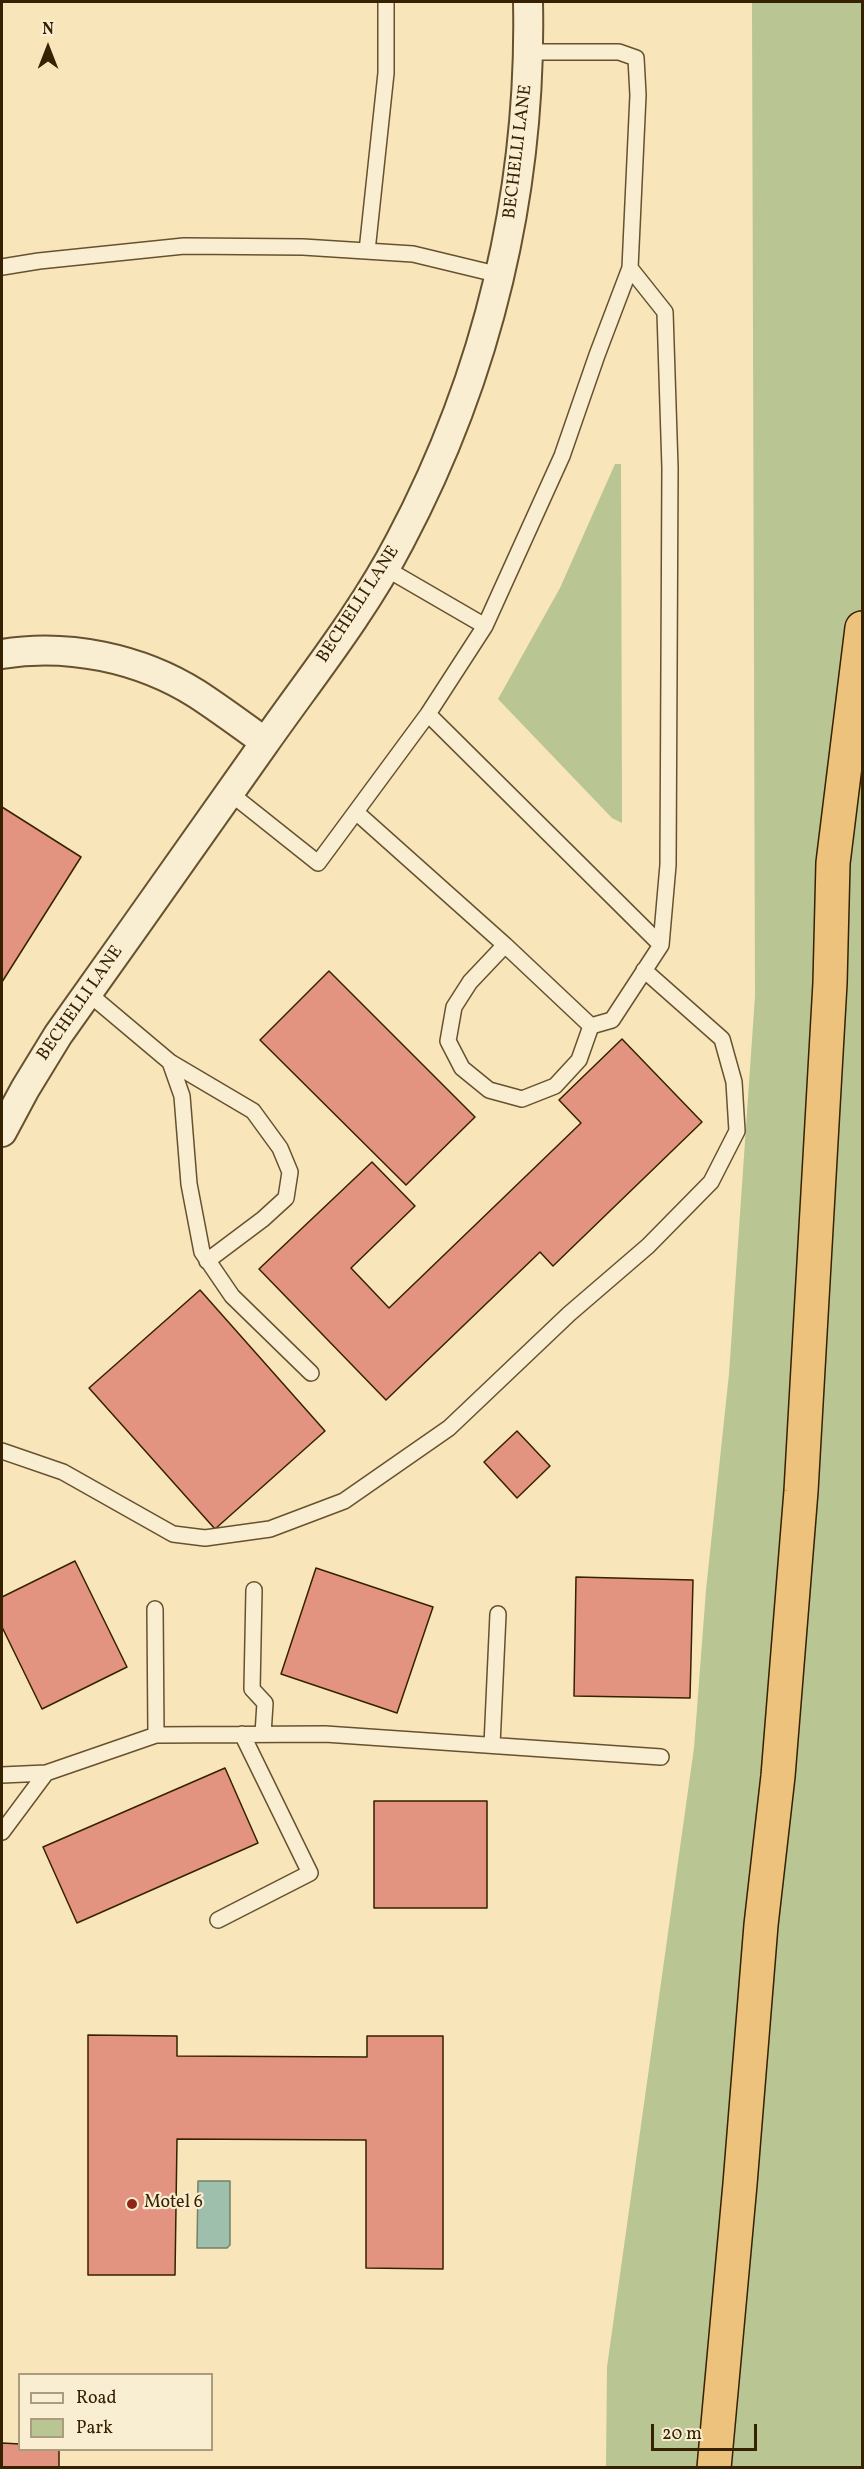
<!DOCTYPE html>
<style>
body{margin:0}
#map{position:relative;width:864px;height:2469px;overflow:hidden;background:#f8e5b9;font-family:Vollkorn,serif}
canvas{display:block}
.frame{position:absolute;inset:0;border:3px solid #362101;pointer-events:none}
.legend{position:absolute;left:18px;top:2373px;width:195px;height:78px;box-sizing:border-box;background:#faeed2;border:2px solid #ac9c7e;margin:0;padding:8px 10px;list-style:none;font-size:18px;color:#362101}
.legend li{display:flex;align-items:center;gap:12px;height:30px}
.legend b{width:30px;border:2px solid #ac9c7e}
.north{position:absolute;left:18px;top:18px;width:60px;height:60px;-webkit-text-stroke:4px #faeed2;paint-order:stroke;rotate:0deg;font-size:16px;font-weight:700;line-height:24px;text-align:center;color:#362101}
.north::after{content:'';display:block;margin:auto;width:21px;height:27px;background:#362101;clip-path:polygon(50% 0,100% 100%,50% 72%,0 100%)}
.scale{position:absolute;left:651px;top:2424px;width:106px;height:27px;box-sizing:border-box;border:3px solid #362101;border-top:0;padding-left:8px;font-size:18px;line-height:21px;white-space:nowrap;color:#362101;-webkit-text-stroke:4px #faeed2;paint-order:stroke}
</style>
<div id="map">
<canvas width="864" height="2469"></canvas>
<div class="frame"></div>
<ul class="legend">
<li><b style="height:8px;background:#faeed2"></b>Road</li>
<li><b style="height:16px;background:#b9c592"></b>Park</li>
</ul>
<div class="north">N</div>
<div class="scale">20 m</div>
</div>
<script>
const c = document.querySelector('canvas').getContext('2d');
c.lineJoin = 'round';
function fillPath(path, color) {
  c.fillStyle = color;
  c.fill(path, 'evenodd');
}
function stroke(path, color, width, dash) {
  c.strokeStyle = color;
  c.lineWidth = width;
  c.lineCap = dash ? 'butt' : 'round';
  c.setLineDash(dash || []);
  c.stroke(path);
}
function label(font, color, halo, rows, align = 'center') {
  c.font = font + ' Vollkorn,serif';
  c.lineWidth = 4.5;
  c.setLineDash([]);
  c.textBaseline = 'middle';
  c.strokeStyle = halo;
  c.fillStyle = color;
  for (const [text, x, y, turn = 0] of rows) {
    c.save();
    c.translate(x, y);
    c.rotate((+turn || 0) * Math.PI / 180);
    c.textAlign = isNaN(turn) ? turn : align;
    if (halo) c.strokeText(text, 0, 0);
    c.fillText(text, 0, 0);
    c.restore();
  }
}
const green = new Path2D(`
 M752,2H862V2467L606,2468L607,2367L694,1748L706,1590L729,1374L755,996Z
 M615,464H621L622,823L612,818L498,699L560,588Z`);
const water = new Path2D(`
 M198,2181H230V2245L227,2248H197Z`);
const building = new Path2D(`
 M2,807L81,857L2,982Z
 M329,971L475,1117L406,1185L260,1040Z
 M622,1039L702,1122L553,1266L540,1252L386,1400L259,1269L372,1162L415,1206L351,1268L389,1308L581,1123L559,1100Z
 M200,1290L325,1431L215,1529L89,1388Z
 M517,1431L550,1466L517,1498L484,1462Z
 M75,1561L127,1667L42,1709L2,1627V1597Z
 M316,1568L433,1607L397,1713L281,1674Z
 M576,1577L693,1580L690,1698L574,1696Z
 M225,1768L258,1843L77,1923L43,1847Z
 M374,1801H487V1908H374Z
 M88,2035L177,2036V2056L367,2057V2036H443V2269L366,2268V2140L177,2139L175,2275H88Z
 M2,2443L20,2444V2450H59V2468H2Z`);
const service = new Path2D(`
 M367,251L386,73V2
 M2,267L39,261L184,246L303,247L413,254L500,275
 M385,568L485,626
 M428,714L661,945
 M230,793L318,863L428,714L485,626L562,456L597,355L630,268L638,95L636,58L619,52H529
 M356,812L505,945L591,1026L612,1020L661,945L668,865L670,468L665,312L630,268
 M505,945L470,982L454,1007L448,1041L462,1068L489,1090L522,1099L555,1086L579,1060L591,1026
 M88,993L170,1062L182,1096L189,1184L202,1252L232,1296L311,1373
 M170,1062L253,1111L280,1148L290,1172L286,1198L263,1219L207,1261
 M2,1451L63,1472L173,1534L205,1538L270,1529L344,1501L449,1428L569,1314L648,1246L711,1182L737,1131L734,1082L722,1039L644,970
 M254,1590L252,1689L265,1703L263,1734
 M155,1609L156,1735
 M492,1745L498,1614
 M2,1775L46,1773L156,1735L325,1734L661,1757
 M2,1832L46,1773
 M218,1920L310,1873L242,1734`);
const minor = new Path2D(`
 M2,654C67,643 140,658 197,694C220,709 243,726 265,742
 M2,1132L25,1089L58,1035C127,938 195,842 264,744C311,677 362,614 400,541C488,375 532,190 528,2`);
const motorway = new Path2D(`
 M714,2468L740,2184L761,1925L778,1776L801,1491L830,983L833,863L862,628`);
const markers = [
 [132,2204,6,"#8f2418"]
];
const streetNames = [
 ["BECHELLI LANE",519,152,-83],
 ["BECHELLI LANE",359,605,-57],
 ["BECHELLI LANE",81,1004,-55]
];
const poiNames = [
 ["Motel 6",144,2204]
];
fillPath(green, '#b9c592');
fillPath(water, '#9ebfac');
stroke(water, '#748068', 1.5);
fillPath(building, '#e39481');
stroke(building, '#362101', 1.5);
stroke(service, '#66522f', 18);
stroke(minor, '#66522f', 32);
stroke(motorway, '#362101', 36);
stroke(service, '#faeed2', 15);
stroke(minor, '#faeed2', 28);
stroke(motorway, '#ecc27c', 33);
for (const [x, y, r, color] of markers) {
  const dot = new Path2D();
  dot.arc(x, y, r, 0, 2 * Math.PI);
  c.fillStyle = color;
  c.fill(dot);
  stroke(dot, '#faeed2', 2);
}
label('18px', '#362101', '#faeed2', streetNames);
label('18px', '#362101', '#faeed2', poiNames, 'left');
</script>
